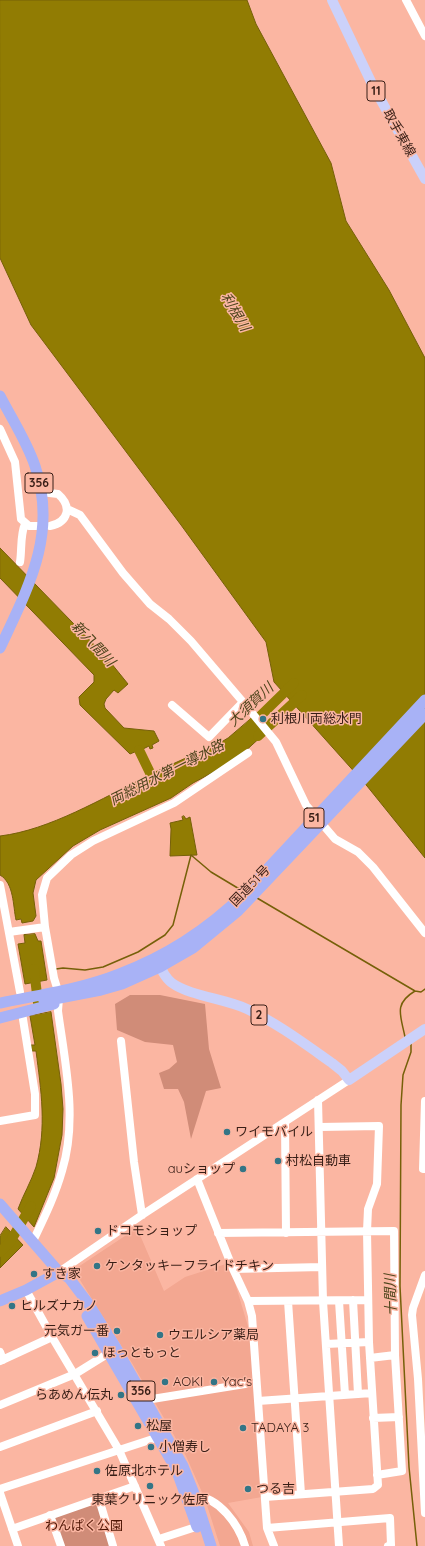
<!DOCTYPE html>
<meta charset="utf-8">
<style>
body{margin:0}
canvas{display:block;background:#fbb6a2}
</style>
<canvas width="425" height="1546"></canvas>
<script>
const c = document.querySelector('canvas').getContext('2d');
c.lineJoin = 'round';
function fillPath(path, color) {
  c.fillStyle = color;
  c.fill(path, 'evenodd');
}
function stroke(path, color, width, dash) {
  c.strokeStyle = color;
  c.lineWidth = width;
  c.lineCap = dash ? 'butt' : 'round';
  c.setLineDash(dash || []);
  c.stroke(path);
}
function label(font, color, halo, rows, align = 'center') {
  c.font = font + ' Quicksand,"Noto Sans JP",sans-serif';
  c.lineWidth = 3;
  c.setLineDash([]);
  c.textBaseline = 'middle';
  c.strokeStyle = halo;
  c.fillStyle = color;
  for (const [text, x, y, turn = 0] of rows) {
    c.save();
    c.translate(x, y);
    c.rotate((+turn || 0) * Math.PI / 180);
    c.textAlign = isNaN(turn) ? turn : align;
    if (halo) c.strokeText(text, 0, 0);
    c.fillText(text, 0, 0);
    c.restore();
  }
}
const built = new Path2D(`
 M137,1228L164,1291L185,1277L229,1263L250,1333L262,1497L228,1503L249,1532L253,1546H220L205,1499L186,1456L132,1363L75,1272L78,1267Z`);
const green = new Path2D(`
 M130,995H160L205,1004L209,1049L221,1088L206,1091L191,1139L184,1102L178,1089H164L159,1073L169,1069L177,1062L173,1045L145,1042L117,1030L115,1004Z
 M99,1499L113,1546H61L50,1515Z`);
const water = new Path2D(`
 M0,0H247L256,24L331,163L346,221L389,290L425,358V858L367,786L274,682L266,642L181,525L31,325L0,258Z
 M0,548L107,658L128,684L118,693L114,690L106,699L104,704L105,708L124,728L154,731L159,741L152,745L153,748L150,749L149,746L141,750L147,761L143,763L137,751L130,754L80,705L79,697L94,682V675L0,578Z
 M252,718L264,734L241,755L219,769L193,783L171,798L100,830L73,846L36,880L33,893L36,916L33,921L22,923L21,919L16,920C13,906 14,883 0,875V836C50,830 102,798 148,776L147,774L152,772L153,773L188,757L200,755L228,738Z
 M184,816L186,819L190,817L197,855L170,856L171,829L170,823L183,820L182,817Z
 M35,934L38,941H41L47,980L25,984L18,944L25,943L24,935Z
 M51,1012L61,1084L63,1109L62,1135L54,1178L34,1227L18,1209C23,1195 31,1182 36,1167C47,1128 41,1090 36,1051H32L31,1045H35L30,1016Z
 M6,1227L23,1245L0,1268V1236Z`);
const stream = new Path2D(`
 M257,898L415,991L421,992L425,989
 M56,969L63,968L85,970L103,967L138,952L165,935L173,925L191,855L211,872L241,890
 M405,1037C401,1016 393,1004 415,991
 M411,1044V1052L403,1075L401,1105L400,1286L409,1467L417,1546`);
const river = new Path2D(`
 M251,725L294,683
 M258,736L302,695
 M139,750L154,781
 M34,969L38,1003
 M0,1252L10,1242L31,1206`);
const minor = new Path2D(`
 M406,0L425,36
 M0,429L15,462L21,519L29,526H37
 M41,492L58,494C72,506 69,522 50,526
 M67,509L80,515L123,573L150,604L169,619L191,641L243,702L276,742L306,805L335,839L358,852L373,867L425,933
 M20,562C22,550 20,535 25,524
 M172,705L209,737L243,702
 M0,885L20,992
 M9,932L45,927
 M58,991L54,978L45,927L42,895L47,878L71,855L93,841L174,803L248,753
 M121,1041L134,1162L142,1215
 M318,1100L323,1301L339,1546
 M425,1101L423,1169H425
 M0,1121L35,1115V1094L22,1013
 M285,1122L286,1233
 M197,1179L233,1269L248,1301L252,1316L267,1528L274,1546
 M218,1233L394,1231L395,1355L402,1471L377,1475
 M33,1241C44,1218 55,1196 62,1171C78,1119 65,1063 58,1011L59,998
 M233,1269L322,1267
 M59,1272L142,1215L349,1080
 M425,1275L413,1308L412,1315L418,1379L425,1513
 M353,1300L358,1394
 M248,1301L367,1300
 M288,1301L301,1494
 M339,1301L345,1395
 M52,1337L119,1450L161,1546
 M326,1344L369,1342
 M0,1352L3,1360
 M370,1358L395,1355
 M0,1361L52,1337L26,1290
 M146,1400L245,1384
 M258,1401L372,1393
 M0,1405L75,1374L112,1351
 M373,1418L399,1417
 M0,1447L97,1411
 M0,1489L162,1436
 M0,1493L18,1546
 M195,1496C219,1497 239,1525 245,1546
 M265,1497L373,1489L378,1485L369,1342L367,1231L368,1209L377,1184L379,1126L320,1127
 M99,1499L113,1546
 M50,1515L61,1546
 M267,1528L390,1518L391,1545L388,1546
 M12,1529L135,1486
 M159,1539L202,1525`);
const major = new Path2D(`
 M332,0L373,86L425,179
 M157,960C161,969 165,978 172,983C190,996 226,999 247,1009C277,1023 305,1044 332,1063L342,1071L349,1080L425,1029`);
const highway = new Path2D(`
 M0,396C12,419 27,442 35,466C58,534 28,588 0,648
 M44,1001L101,990L122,984L160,967L193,948L238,911L425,714
 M0,1003C39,995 81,989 119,974C165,957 208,929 244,894L425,700
 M0,1018L54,1004
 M0,1204L59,1272L69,1278L88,1303L116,1348L183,1466L195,1496L211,1546
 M0,1301L26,1290L59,1272
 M87,1316L176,1469L197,1527`);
const markers = [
 [263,719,4,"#337586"],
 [227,1132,4,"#337586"],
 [278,1161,4,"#337586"],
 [243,1169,4,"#337586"],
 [98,1231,4,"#337586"],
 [97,1266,4,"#337586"],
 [34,1274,4,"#337586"],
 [12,1306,4,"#337586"],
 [117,1331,4,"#337586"],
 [160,1335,4,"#337586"],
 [95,1353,4,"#337586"],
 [165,1382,4,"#337586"],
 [214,1382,4,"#337586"],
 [121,1395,4,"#337586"],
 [138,1426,4,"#337586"],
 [243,1428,4,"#337586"],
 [151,1447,4,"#337586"],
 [97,1471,4,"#337586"],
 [150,1486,4,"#337586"],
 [248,1489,4,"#337586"]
];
const shields = [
 [376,91,18],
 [39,483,28],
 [314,818,20],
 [259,1015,16],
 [141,1391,28]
];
const shieldNames = [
 ["11",376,91],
 ["356",39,483],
 ["51",314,818],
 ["2",259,1015],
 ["356",141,1391]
];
const streetNames = [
 ["取手東線",399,133,61],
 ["国道51号",250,886,-46]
];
const poiNames = [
 ["利根川両総水門",271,719],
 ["ワイモバイル",235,1132],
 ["村松自動車",286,1161],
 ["auショップ",235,1169,"right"],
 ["ドコモショップ",106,1231],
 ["ケンタッキーフライドチキン",105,1266],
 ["すき家",42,1274],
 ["ヒルズナカノ",20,1306],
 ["元気ガー番",109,1331,"right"],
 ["ウエルシア薬局",168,1335],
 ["ほっともっと",103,1353],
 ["AOKI",173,1382],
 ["Yac's",222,1382],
 ["らあめん伝丸",113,1395,"right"],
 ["松屋",146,1426],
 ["TADAYA 3",251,1428],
 ["小僧寿し",159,1447],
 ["佐原北ホテル",105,1471],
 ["つる吉",256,1489],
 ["東葉クリニック佐原",150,1500,"center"]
];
const parkNames = [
 ["わんぱく公園",84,1526]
];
const waterNames = [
 ["利根川",235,312,59],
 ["新八間川",93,644,47],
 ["大須賀川",251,705,-43],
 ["両総用水第一導水路",167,773,-27],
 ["十間川",391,1295,-92]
];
fillPath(built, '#f3a791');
fillPath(green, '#d08c78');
fillPath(water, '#917c03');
stroke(water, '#766009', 1);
stroke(stream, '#766009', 1.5);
stroke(river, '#917c03', 10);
stroke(minor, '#fff', 8);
stroke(major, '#cbd1fa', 10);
stroke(highway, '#a8b2f6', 11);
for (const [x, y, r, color] of markers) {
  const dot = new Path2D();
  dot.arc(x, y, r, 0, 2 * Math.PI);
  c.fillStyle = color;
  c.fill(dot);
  stroke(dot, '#fbb6a2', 1.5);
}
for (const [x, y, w] of shields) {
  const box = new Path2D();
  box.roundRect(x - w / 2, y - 10, w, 20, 3);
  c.fillStyle = '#fbb6a2';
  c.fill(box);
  stroke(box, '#381e16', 1);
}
label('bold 12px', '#381e16', null, shieldNames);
label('13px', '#381e16', '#fbb6a2', streetNames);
label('13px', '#381e16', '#fbb6a2', poiNames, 'left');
label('13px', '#4f1504', '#fbb6a2', parkNames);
label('italic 14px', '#4d441b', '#fbb6a2', waterNames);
</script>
